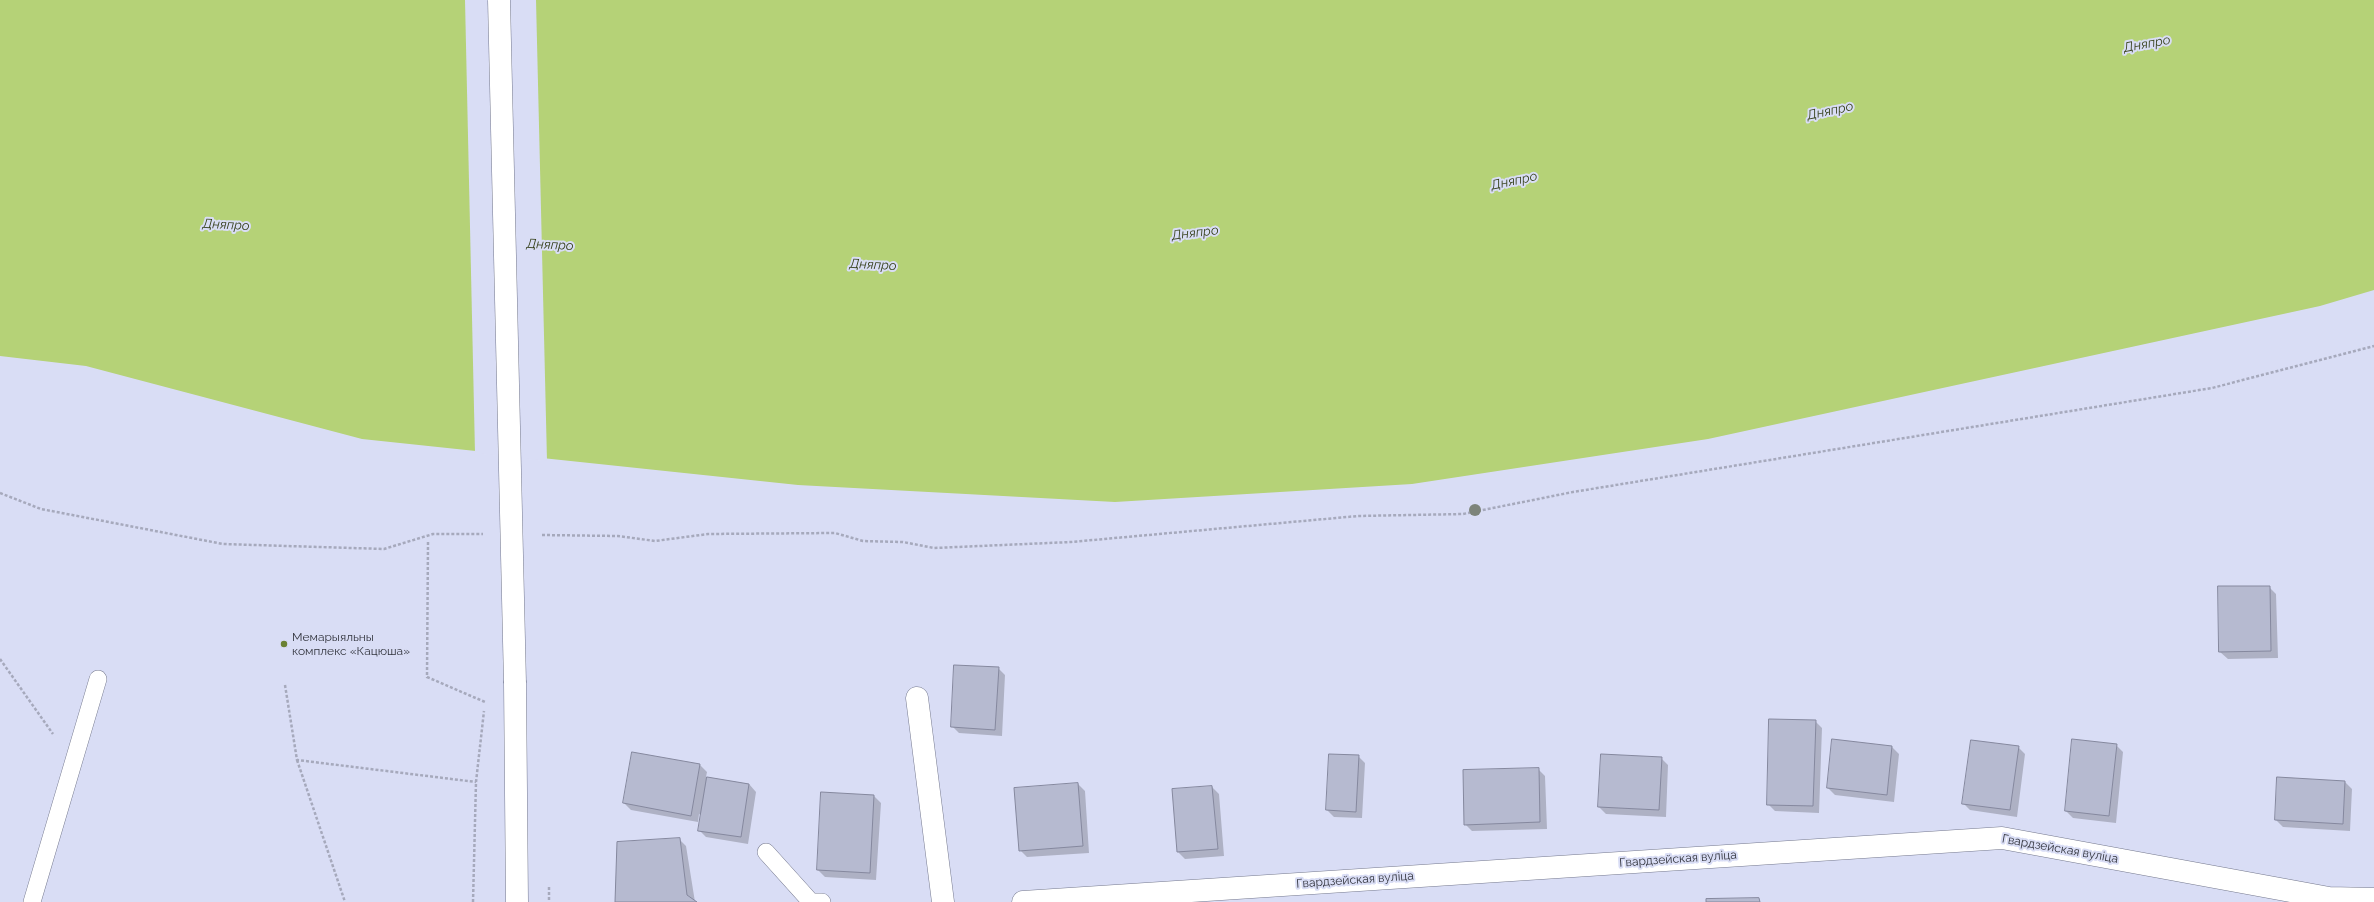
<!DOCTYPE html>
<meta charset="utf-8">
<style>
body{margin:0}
canvas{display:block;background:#d9ddf5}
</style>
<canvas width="2374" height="902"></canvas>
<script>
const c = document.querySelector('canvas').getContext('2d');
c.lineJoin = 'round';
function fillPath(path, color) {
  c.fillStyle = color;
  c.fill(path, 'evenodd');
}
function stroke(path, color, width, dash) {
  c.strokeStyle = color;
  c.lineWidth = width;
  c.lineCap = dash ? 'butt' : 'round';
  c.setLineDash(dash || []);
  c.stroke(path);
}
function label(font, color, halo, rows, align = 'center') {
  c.font = font + ' Raleway,sans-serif';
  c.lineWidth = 4;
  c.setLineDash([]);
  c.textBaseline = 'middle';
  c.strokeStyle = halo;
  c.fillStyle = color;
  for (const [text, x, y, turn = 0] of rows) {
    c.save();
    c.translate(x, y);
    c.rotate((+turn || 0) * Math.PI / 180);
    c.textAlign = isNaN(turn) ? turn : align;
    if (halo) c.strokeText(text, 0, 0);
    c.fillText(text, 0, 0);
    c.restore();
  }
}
const water = new Path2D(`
 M0,0H2374V290L2320,306L1708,439L1412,484L1115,502L798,485L362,439L86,366L0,356Z`);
const pier = new Path2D(`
 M465,0H536L547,461L475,453Z`);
const shadow = new Path2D(`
 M2269,587L2276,594L2278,658L2228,659L2220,652Z
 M998,668L1005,675L1002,736L959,733L952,726Z
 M1815,721L1822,728L1819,813L1775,811L1768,804Z
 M1833,740L1892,747L1899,754L1894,802L1835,795L1828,788Z
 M2116,745L2123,752L2116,823L2073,818L2066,811Z
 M2018,747L2025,754L2017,817L1970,810L1963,803Z
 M632,753L700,765L707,772L706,777L749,784L756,792L748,844L706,837L699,830L701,815L699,814L698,822L631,810L624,803Z
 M1358,756L1365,763L1362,818L1334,817L1327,810Z
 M1661,758L1668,765L1666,817L1606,814L1599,807Z
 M1538,769L1545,776L1547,829L1472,831L1465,824Z
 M2278,778L2345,782L2352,789L2350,831L2283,827L2276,820Z
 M1078,784L1085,791L1089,853L1027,857L1020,850Z
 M1212,787L1219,794L1224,856L1185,859L1178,852L1173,790Z
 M874,796L881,803L876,880L825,877L818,870Z
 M679,839L686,846L695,902H616Z`);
const building = new Path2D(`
 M2218,586H2270L2271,651L2219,652Z
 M954,665L999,667L995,730L951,727Z
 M1769,719L1816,720L1813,806L1767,805Z
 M1832,739L1892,746L1887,795L1827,788Z
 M2072,739L2117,744L2109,816L2065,811Z
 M1971,740L2019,746L2010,810L1962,804Z
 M632,752L700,764L691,816L623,803Z
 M1329,754L1359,755L1356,812L1326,810Z
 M1601,754L1662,757L1659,810L1598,807Z
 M1539,768L1540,822L1464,825L1463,770Z
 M707,777L749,784L741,837L698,831Z
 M2277,777L2345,781L2343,824L2275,820Z
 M1078,783L1083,846L1019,851L1014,788Z
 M1212,786L1218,849L1177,852L1172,789Z
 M821,792L874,795L870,873L817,870Z
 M680,838L687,895L697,902H615L617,842Z
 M1759,898L1760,902H1706V899Z`);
const path = new Path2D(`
 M0,493L41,509L223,544L384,549L433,534H483
 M542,535L618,536L655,541L708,534L835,533L863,541L903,542L934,548L1071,542L1358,516L1463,514L1573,492L2212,388L2374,346
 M428,542L427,677L485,702
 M0,659L53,734
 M285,685L297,760L476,782
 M297,760L345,902
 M549,887V902
 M473,902L476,782L484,711`);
const service = new Path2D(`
 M766,852L811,902H822
 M32,902L98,679`);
const minor = new Path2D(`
 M917,698L943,902
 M1023,902L2002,838L2329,898L2374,899`);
const primary = new Path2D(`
 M515,683L517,902`);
const primaryBridge = new Path2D(`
 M499,0L515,683`);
const trees = [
 [1475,510]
];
const markers = [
 [284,644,4,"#6a8132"]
];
const poiNames = [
 ["Мемарыяльны",292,637],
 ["комплекс «Кацюша»",292,651]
];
const streetNames = [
 ["Гвардзейская вуліца",2060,849,10],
 ["Гвардзейская вуліца",1678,859,-4],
 ["Гвардзейская вуліца",1355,880,-4]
];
const waterNames = [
 ["Дняпро",2147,44,-10],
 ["Дняпро",1830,111,-12],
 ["Дняпро",1514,181,-12],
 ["Дняпро",226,225,3],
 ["Дняпро",1195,233,-7],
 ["Дняпро",550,245,3],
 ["Дняпро",873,265,3]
];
fillPath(water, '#b5d277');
fillPath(pier, '#d9ddf5');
fillPath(shadow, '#0003');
fillPath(building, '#b6bad0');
stroke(building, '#85889e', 1);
stroke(service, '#75798e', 18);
stroke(minor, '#75798e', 23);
stroke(primary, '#75798e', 23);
stroke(path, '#a6a9bc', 2.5, [3, 2]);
stroke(service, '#fff', 17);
stroke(minor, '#fff', 22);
stroke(primary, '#fff', 22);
stroke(primaryBridge, '#75798e', 23, []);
stroke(primaryBridge, '#fff', 22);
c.fillStyle = '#7d847a';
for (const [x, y] of trees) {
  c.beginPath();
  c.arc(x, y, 6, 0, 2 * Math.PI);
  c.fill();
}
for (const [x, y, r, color] of markers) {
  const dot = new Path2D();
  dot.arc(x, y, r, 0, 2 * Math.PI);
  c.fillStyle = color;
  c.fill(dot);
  stroke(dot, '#d9ddf5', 1.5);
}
label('12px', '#32343d', '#d9ddf5', poiNames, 'left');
label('12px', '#32343d', '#d9ddf5', streetNames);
label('italic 13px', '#343f19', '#d9ddf5', waterNames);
</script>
